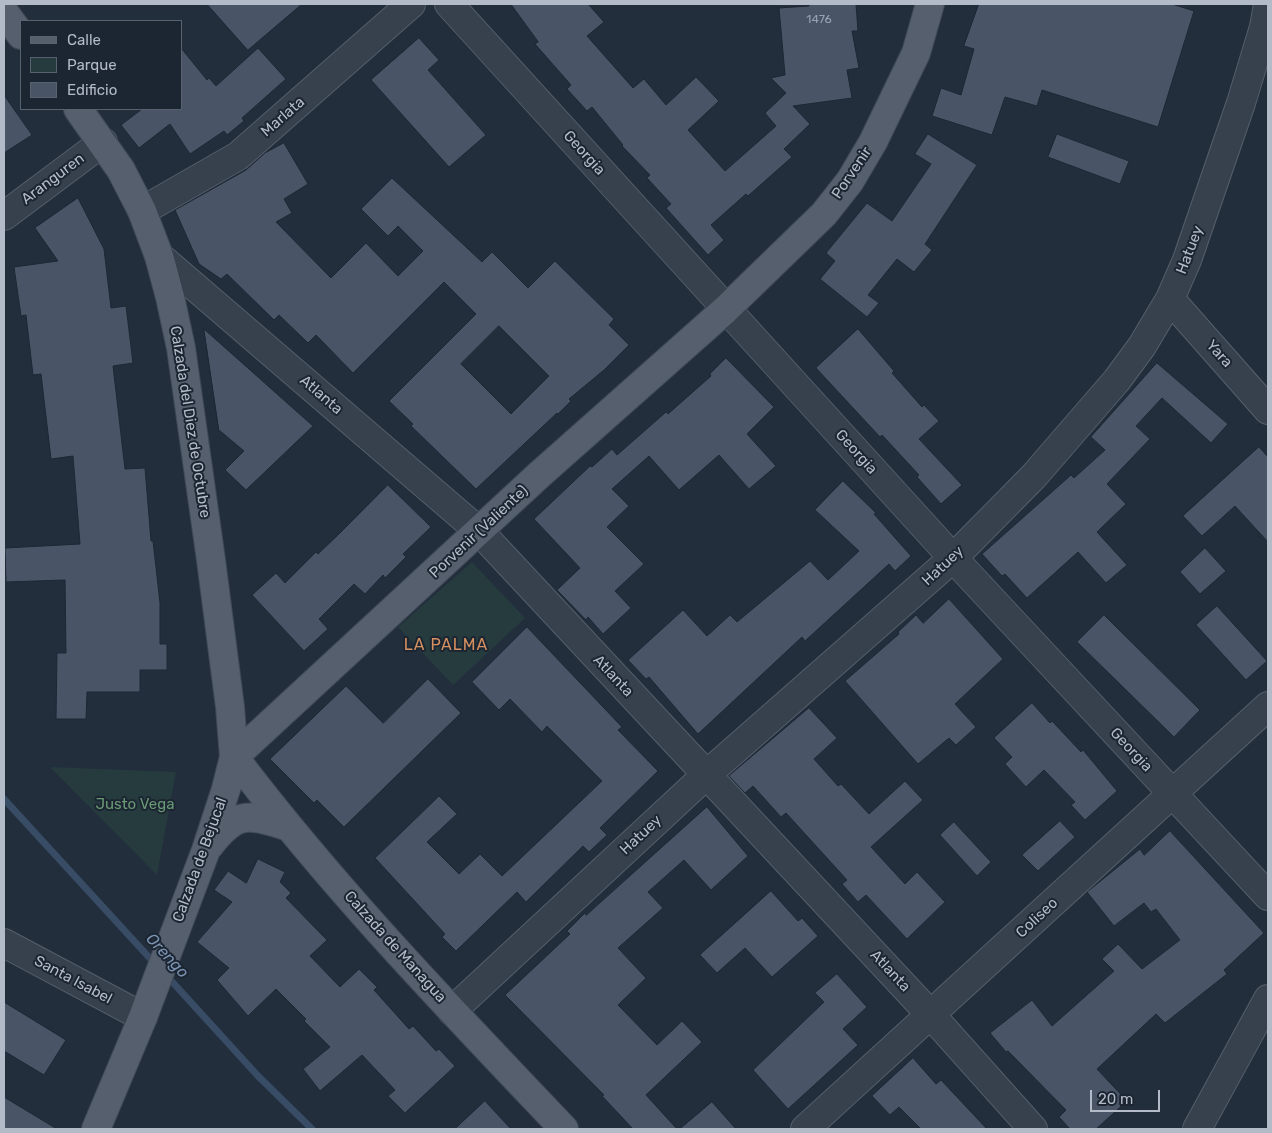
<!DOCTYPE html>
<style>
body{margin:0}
#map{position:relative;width:1272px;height:1133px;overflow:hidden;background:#232e3d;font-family:Rubik,sans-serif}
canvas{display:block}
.frame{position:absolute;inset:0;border:5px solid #b3bbc8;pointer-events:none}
.legend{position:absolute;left:20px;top:20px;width:162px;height:90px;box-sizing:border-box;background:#1c2532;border:1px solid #58616e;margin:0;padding:6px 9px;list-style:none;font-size:15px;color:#b3bbc8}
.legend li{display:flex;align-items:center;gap:10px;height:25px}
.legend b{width:25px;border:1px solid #58616e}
.scale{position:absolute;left:1090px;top:1090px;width:70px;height:22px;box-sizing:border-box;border:2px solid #b3bbc8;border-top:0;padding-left:6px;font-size:15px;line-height:18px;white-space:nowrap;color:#b3bbc8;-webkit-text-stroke:4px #1c2532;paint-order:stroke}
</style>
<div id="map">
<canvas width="1272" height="1133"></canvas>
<div class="frame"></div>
<ul class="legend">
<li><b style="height:6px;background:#555f6d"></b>Calle</li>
<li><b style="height:14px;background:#253b3e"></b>Parque</li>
<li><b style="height:14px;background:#495566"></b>Edificio</li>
</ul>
<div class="scale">20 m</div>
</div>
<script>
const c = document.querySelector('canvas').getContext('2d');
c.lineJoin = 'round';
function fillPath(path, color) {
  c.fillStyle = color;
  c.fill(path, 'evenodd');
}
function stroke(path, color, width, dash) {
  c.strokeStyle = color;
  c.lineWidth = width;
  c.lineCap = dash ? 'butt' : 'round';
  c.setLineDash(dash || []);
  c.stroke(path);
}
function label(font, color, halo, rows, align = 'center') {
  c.font = font + ' Rubik,sans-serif';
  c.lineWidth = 4;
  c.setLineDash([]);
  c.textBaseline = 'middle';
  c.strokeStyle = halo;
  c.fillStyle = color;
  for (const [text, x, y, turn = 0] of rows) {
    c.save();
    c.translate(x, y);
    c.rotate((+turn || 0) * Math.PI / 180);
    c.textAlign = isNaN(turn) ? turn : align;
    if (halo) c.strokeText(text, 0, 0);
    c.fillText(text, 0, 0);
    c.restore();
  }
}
const green = new Path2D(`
 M472,562L525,618L453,685L398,627Z
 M50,767L176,772L157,875Z`);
const stream = new Path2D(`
 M4,799L157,966
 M166,975L258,1076L312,1129`);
const building = new Path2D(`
 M207,4H302L248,50Z
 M511,4H588L604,22L587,36L633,88L644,79L666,105L696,77L719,101L688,130L725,171L776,126L765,113L786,93L771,78L785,75L779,8L809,6V4H856L858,31H852L859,68L847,70L852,98L793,106L810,124L784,149L792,157L748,196L746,194L711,225L724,240L708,255L666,208L671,204L647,178L650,175L622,146L623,145L592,107L587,111L567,89L571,85L535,44L538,42Z
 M979,4H1172L1194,11L1158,127L1042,90L1037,106L1005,97L992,135L932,116L941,88L961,95L974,49L964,46Z
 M419,38L439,60L428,70L486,135L449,167L371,80Z
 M181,48L207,80L209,78L216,86L258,48L286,79L242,118L244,121L227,135L224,131L190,154L170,124L139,148L121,125L142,109H181Z
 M4,95L32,135L4,153Z
 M928,134L977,165L925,244L932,250L914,272L897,259L868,295L879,303L867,317L820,279L835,261L826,253L867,203L892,221L931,164L915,154Z
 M1057,134L1129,161L1120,184L1048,157Z
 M284,143L308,184L284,199L292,213L276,222L331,278L366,243L398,276L423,251L398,226L388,236L361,209L392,178L482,262L492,252L528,288L555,261L614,319L609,325L629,345L604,370L569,399L571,401L558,414L557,413L476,489L411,426L413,424L389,401L476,314L444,282L353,373L316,335L308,343L279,315L274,320L227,274L221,279L199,264L175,210L246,170L265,153ZM499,326L549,376L511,414L461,364Z
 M78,198L104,249L111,308L126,306L133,363L113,366L125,469L145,468L151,541H153L160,603V644H167V670H140V692H87L86,719H56L57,653H66L65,580L6,582L5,548L80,544L73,456L51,459L41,374L33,375L26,315L21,316L14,267L58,261L35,228Z
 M204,329L313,426L246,490L225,470L244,451L219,430Z
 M858,329L894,371L892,373L922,407L924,405L939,421L919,439L962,485L941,504L917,477L919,475L882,435L880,437L816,368Z
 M726,358L774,407L747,434L776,466L749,489L719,455L679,490L649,456L612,489L629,506L607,527L644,564L615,591L631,608L603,634L588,617L586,620L557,590L580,568L534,519L590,466L592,467L612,449L617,455L666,412L668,414L711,376L710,374Z
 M1157,363L1228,424L1211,443L1162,398L1136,426L1150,439L1107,484L1126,504L1097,532L1127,565L1106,583L1078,552L1027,598L1005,574L1002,576L982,554L1071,475L1074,478L1105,450L1091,437Z
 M1259,447L1268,457V542L1235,506L1202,536L1183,516Z
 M843,481L876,513L874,514L911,556L895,571L889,564L805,641L802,637L698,734L649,677L646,679L628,660L683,610L707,636L730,615L737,622L810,561L828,580L859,551L815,510Z
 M388,485L431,527L403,554L406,557L385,578L383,575L365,594L354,584L319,619L328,629L304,651L252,595L276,573L285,583L316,552L318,554L338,535Z
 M1205,548L1226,571L1200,594L1180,572Z
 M949,599L1003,659L955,704L976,727L956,745L949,738L918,764L845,681L899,634L898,632L916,615L923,623Z
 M1217,606L1267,661L1246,680L1196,625Z
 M1104,615L1200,710L1174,737L1077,642Z
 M527,627L622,727L618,730L658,771L600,828L607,835L589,852L583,846L526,902L517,892L456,951L442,937L445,934L375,858L439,796L457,814L427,842L459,874L480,854L502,876L602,781L547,726L542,732L510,699L499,710L472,682Z
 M428,679L461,713L344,827L317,800L314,803L270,759L346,686L383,723Z
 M1032,703L1050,723L1052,721L1081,752L1083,750L1117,791L1085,820L1071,805L1075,802L1044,770L1026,787L1005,764L1012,757L994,738Z
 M809,708L837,738L814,759L838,786L841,784L869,814L905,781L923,800L871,847L905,884L917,872L945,902L907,939L866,895L858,902L842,884L847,880L786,813L781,817L753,786L745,793L729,776Z
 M707,807L748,856L711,890L684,860L648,892L663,908L618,948L646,978L618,1005L657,1045L682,1021L702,1042L646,1095L677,1129H633L602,1096L604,1095L505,995L570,934L567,931L585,913L586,915Z
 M1060,821L1075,837L1038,871L1022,855Z
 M954,822L991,862L977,876L940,835Z
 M1170,831L1264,933L1224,970L1227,974L1165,1023L1156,1014L1097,1069L1127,1101L1096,1129H1070L1059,1117L1066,1110L1008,1051L1006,1052L990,1033L1032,1000L1052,1026L1114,971L1102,959L1118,944L1142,969L1180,940L1156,909L1151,912L1144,903L1114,926L1087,892L1140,849L1144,855Z
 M258,859L285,872L280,882L291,893L286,898L327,940L310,956L340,987L359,969L377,987L374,990L409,1029L413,1026L436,1051L439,1049L455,1066L405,1113L388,1096L395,1090L362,1055L320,1091L303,1069L330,1047L304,1021L306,1019L276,989L248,1016L217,980L229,968L197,942L232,902L214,890L228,871L246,883Z
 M771,891L798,921L802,918L818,936L772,977L745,948L717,973L700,955Z
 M837,974L867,1007L843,1029L858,1045L788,1109L753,1070L824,1002L815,993Z
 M4,1002L66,1040L44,1075L4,1051Z
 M913,1058L936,1084L941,1080L987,1129H921L899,1107L890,1115L872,1096Z
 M4,1097L57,1129H4Z
 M485,1101L511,1129H455Z
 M712,1102L736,1129H680Z`);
const minor = new Path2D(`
 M449,4L953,558L1268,896
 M142,211L238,156L411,4
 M4,216L103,142
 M159,256L480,532L931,1015L1033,1129
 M1170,299L1268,410
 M4,943L143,1017
 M452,1011L705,776L953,558L1034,476L1117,380L1142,346L1170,299L1187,260L1241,103L1264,27L1268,5
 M805,1129L1268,706
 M1197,1129L1268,999`);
const major = new Path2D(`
 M4,12L21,35
 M78,109L121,170L142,211L159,256L170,297L181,348L211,560L230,707L234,757L226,789L206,850L143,1017L96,1129
 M234,757L539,475L725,310L824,214L850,181L873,142L916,53L930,4
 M234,757C334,889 450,1009 564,1129
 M210,845C235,812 248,813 286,826`);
const numberNames = [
 ["1476",819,20]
];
const streetNames = [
 ["Marlata",283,117,-41],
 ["Georgia",584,153,48],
 ["Porvenir",852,173,-56],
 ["Aranguren",53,179,-37],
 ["Hatuey",1190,250,-69],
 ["Yara",1219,354,48],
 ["Atlanta",321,395,41],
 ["Calzada del Diez de Octubre",190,422,81],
 ["Georgia",856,452,48],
 ["Porvenir (Valiente)",479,532,-43],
 ["Hatuey",943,566,-43],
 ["Atlanta",613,676,47],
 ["Georgia",1131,750,47],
 ["Hatuey",641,835,-43],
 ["Calzada de Bejucal",200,860,-70],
 ["Coliseo",1037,918,-43],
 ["Calzada de Managua",395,947,48],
 ["Atlanta",890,971,47],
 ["Santa Isabel",73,980,28]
];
const parkNames = [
 ["Justo Vega",135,805]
];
const neighbourhoodNames = [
 ["LA PALMA",446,645]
];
const waterNames = [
 ["Orengo",167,956,47]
];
fillPath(green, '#253b3e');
stroke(stream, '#384c66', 7);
fillPath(building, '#495566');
stroke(building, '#1e2734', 1);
stroke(minor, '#555e6b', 30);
stroke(major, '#404956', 30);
stroke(minor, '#37404d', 28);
stroke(major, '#555f6d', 28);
label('12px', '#98a2b0', null, numberNames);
label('15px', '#b3bbc8', '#1c2532', streetNames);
label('15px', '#699974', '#1c2532', parkNames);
c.letterSpacing = '1px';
label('16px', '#d59161', '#1c2532', neighbourhoodNames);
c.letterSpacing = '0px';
label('italic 16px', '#7a92b0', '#1c2532', waterNames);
</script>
